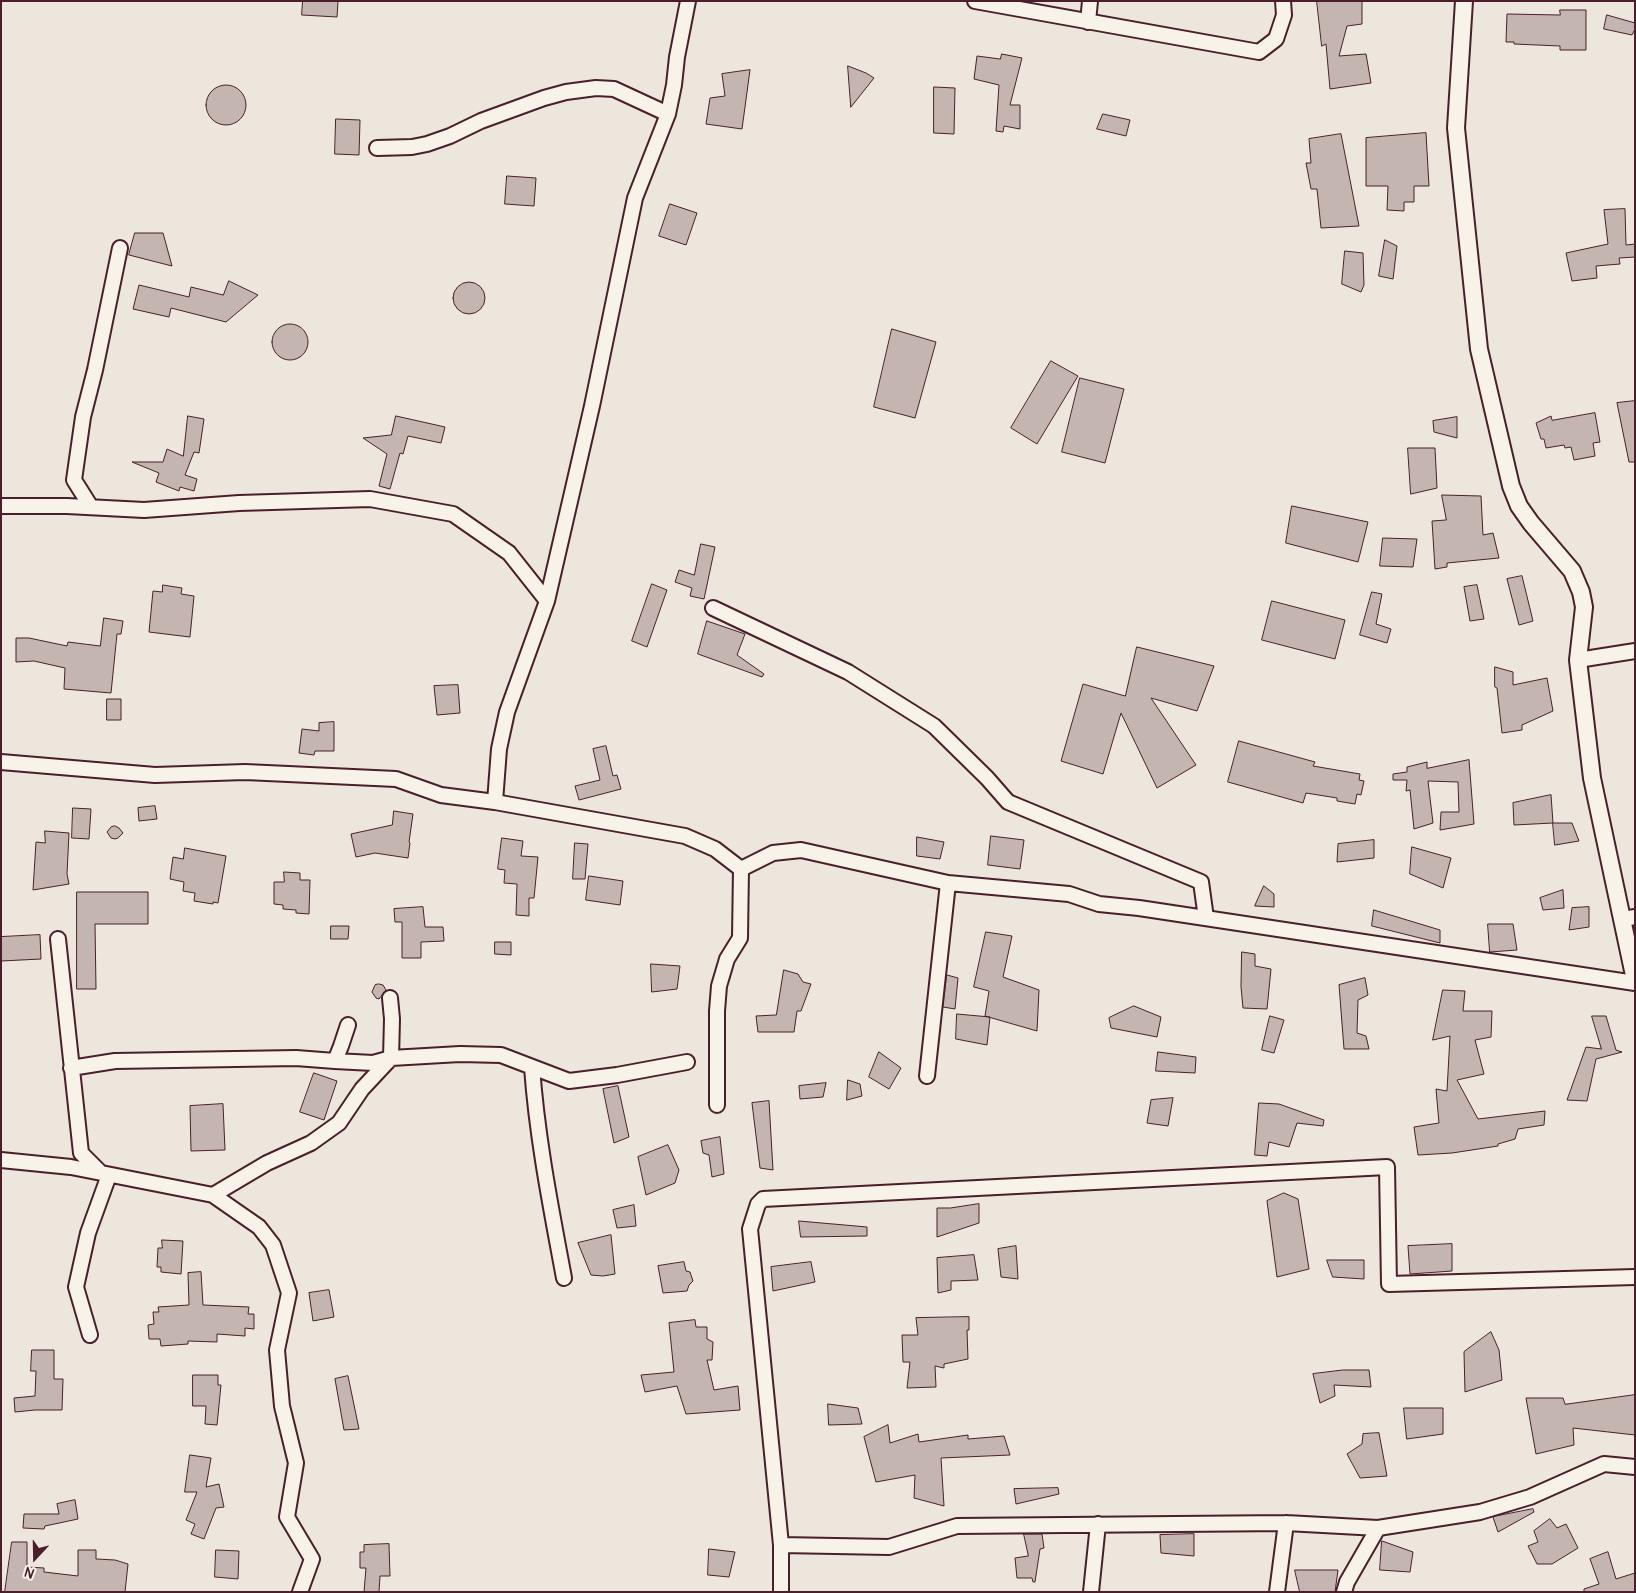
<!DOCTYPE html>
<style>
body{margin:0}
#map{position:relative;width:1636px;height:1593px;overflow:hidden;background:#ece6dd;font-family:Pangolin,sans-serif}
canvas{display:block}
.frame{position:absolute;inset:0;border:2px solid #4a1f2b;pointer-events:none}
.north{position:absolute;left:10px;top:1533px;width:50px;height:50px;-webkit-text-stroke:4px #f7f3e8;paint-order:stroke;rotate:201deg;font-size:14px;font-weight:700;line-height:20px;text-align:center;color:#4a1f2b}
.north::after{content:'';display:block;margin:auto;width:18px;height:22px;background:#4a1f2b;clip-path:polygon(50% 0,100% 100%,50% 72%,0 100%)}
</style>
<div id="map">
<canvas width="1636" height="1593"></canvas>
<div class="frame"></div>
<div class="north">N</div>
</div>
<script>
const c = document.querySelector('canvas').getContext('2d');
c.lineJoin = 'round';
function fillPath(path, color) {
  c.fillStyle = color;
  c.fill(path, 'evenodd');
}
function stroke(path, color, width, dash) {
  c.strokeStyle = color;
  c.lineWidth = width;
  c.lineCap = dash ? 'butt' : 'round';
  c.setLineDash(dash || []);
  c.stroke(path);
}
const building = new Path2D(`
 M303,1H338L337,17L302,15Z
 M1317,1H1362V24L1347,26L1339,56L1366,54L1371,83L1330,89L1326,44L1322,46Z
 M1560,10H1586V50H1560V46L1514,44V42H1506L1507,14L1560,15Z
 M1607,15L1635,23V29L1632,35L1604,29Z
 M1002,54L1022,58L1010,105H1020V129L1004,126L1003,132L996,131L999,85L974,79L977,56L1000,59Z
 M848,66L866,73L874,78L851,107Z
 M750,70L742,129L706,124L710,98L725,96L722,74Z
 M206 105a20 20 0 1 1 40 0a20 20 0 1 1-40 0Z
 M934,87L955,88L954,134L934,133Z
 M1103,114L1130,120L1126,136L1097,129Z
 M336,119L360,120L359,155L335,154Z
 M1426,133L1429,186H1414V202H1404V211L1387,210L1388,186H1366V138Z
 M1341,134L1359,226L1321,228L1317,189H1311L1306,163H1311L1309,139Z
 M507,176L536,178L534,206L505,204Z
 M670,204L697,213L686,245L659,236Z
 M1625,209L1626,245L1635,244V257L1619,258L1620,264L1596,266L1597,278L1572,281L1566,253L1608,244L1604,210Z
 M135,233H163L172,266L129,255Z
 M1385,240L1397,246L1393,279L1379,276Z
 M1345,251L1363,253L1364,285L1361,292L1342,284Z
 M229,281L258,295L226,322L171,308L169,317L133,309L139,285L189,297L191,287L223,295Z
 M453 298a16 16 0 1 1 32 0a16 16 0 1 1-32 0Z
 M272 342a18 18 0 1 1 36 0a18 18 0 1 1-36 0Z
 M892,329L936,342L915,418L874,407Z
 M1051,361L1078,376L1037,444L1011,428Z
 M1080,378L1124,389L1105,463L1062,452Z
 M1635,401V462H1629L1617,403Z
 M1595,413L1600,442L1593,443L1595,456L1574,460L1571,447L1565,448L1564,445L1546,448L1544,439H1541L1536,423L1551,416L1552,420Z
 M188,416L204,419L199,453L194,452L185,475L197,479L194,491L180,487L179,491L156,482L159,473L132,462H163L167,449L183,456Z
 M396,416L445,427L441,443L408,436L403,454L400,453L390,489L379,486L387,454L363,438L391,435Z
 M1457,417V438L1434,432L1433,421Z
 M1408,448H1435L1437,488L1411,494Z
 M1442,495L1481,496L1483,535L1493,533L1499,558L1447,563V567L1435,569L1432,521L1446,520Z
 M1292,506L1368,522L1358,562L1286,543Z
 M1383,538L1417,539L1413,567L1380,566Z
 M701,544L715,547L704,599L690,596L692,588L675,582L679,570L694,575Z
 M1522,576L1533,621L1519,625L1507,579Z
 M652,584L667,590L647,647L632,641Z
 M163,585L182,588L181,594L194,596L190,637L149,632L153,591L162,592Z
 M1477,585L1484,619L1470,621L1464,587Z
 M1372,592L1382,594L1376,624L1391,629L1387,643L1360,635Z
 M1272,601L1345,620L1335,659L1262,640Z
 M104,618L123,621L121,634H117L111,693L64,689L65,668L34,661L16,662V638H29L67,646L68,642L100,646Z
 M707,621L745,634L737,655L764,674L762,677L698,654Z
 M1137,647L1214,666L1197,711L1151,698L1196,765L1157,788L1121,713L1103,774L1061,761L1083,684L1125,696Z
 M1495,667L1513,672V685L1547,678L1553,711L1522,725V730L1502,733L1497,688L1495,687Z
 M458,685L460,713L437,715L434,686Z
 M107,699H121V720H107Z
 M334,722V751H315L314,755L299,753L302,729L319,731V723Z
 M1239,741L1315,762L1313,766L1360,774L1359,780L1364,781L1361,795L1357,794L1355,804L1337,801V798L1306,793L1303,803L1228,782Z
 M606,746L613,776L617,775L621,789L579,800L575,786L600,780L593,749Z
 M1469,760L1474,824L1440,830L1441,812H1459L1458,782L1428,781L1433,823L1414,829L1410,790L1406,791L1407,780H1393V774L1407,772V767L1427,762V768Z
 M1551,795L1553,823L1514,825L1513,803Z
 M155,806L157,819L139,821L138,808Z
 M73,808L91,809L89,839L72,838Z
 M394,811L413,814L409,842L410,843L408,858L375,853L356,857L351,834L392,825Z
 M1553,823H1572L1579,841L1555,845Z
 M115,826L119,828L123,833L118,838L115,839L111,838L107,832L111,827Z
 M45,831L69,833L67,874L69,884L33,890L36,842L45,843Z
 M991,836L1024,840L1020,869L988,865Z
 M917,837L944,842L940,859L917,856Z
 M502,838L523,841L521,856L538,857L534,898H529V916L516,915L517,884L504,883L505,870L498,869Z
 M1374,840V858L1337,862L1338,844Z
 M575,843L588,844L585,879H573Z
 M1412,847L1451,858L1443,888L1410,874Z
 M185,848L226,856L218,903L213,902V904L194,901L195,893L183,891L184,882L170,879L173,857L183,859Z
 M284,872L300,873V880H310L309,914L296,913V910L283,909V905L274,904V882H284Z
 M589,876L623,881L620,905L586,900Z
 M1264,886L1274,894V907L1255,906Z
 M1563,890L1564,908L1543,910L1540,898Z
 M77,892H148V924H95L96,989H77Z
 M423,907L425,927H443L444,941L421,942V958H402V922H395L394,909Z
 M1589,907V927L1569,930L1572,908Z
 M1374,910L1440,930V943L1372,926Z
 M1488,924H1513L1517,950L1490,952Z
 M331,926H349L348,939H331Z
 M986,932L1012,936L1003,977L1039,990L1037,1031L985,1016L989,991L974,987Z
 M40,935L41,959L1,961V937Z
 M495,942H511V955L495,954Z
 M1242,952L1255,954V966L1271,969L1267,1009L1243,1008L1241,987Z
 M651,964L680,966L677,989L652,992Z
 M784,970L798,974L803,982L811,984L801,1011H797L794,1032H758L756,1016L776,1015Z
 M947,975L958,978L955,1009L943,1007Z
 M1365,978L1368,995L1358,1000L1357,1033L1366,1036L1369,1049H1344L1339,985Z
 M379,984L383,985L386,990L379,999L376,998L372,992L375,985Z
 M1443,990L1465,991L1463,1011H1492L1491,1037L1475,1040L1484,1074L1457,1080L1478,1119L1545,1111L1544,1125L1518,1129L1515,1139L1498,1144V1146L1452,1153L1418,1155L1414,1127L1439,1123L1436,1089L1447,1091L1450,1036L1433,1040Z
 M1134,1006L1161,1017L1157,1037L1111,1028L1109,1018Z
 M957,1014L990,1017L987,1045L956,1039Z
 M1270,1016L1284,1020L1274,1053L1262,1050Z
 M1592,1016H1606L1616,1050L1622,1052L1596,1059L1587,1101L1567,1100L1586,1047L1601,1049Z
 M879,1052L901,1068L889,1089L869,1077Z
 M1158,1052L1196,1057L1195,1073L1156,1071Z
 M314,1073L337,1081L324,1120L300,1112Z
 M848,1080L860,1084L862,1096L847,1100Z
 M826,1083L823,1097L800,1099L799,1086Z
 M618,1086L629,1137L614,1143L603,1089Z
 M1173,1098L1168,1126L1147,1123L1151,1100Z
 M769,1101L773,1170L760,1168L752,1103Z
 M1259,1103L1279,1104L1324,1120L1323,1126L1297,1123L1289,1147L1269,1142L1267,1156L1255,1155Z
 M223,1104L225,1150L191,1151L190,1106Z
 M720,1137L724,1174L712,1177L709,1155L703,1153L701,1141Z
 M668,1145L679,1170L675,1183L646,1195L638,1157Z
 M1284,1193L1298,1199L1309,1269L1277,1277L1267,1201Z
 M979,1204V1223L937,1237V1208H950Z
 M634,1205L636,1226L617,1228L613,1210Z
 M799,1221L867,1227V1236L801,1237Z
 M611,1235L615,1274L603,1276L591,1275L578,1243Z
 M162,1240L183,1241L181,1274L161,1272V1267H157L158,1248H162Z
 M1452,1244V1271L1410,1274L1408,1246Z
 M1016,1246L1018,1279L1001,1277L998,1249Z
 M974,1255L978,1280L951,1281V1290L938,1293L937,1258Z
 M1327,1260H1364V1279L1333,1277Z
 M684,1262L686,1271L690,1272L693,1281L689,1285L687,1291L663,1293L658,1266Z
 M811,1262L815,1282L773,1291L771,1267Z
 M201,1272L203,1305L249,1307L248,1314H254V1329L245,1328V1336L217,1334V1342L188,1341V1344L161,1346L160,1339H149L148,1325L154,1324L153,1312H159L158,1307L189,1305L188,1273Z
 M329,1290L334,1317L313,1321L309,1293Z
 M969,1317V1330H967L968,1359L944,1364V1368L935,1366L936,1387L907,1388L910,1362H903L902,1335H918L916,1318Z
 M695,1320L696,1327H707V1339L713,1342L712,1360H707L714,1390L738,1386L740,1410L686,1414L677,1386L645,1392L641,1375L674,1372L669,1323Z
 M1491,1332L1499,1350L1502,1380L1465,1392L1464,1352Z
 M32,1350H54V1379H63L62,1410H35L15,1412L14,1398L35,1396L36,1371H31Z
 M1343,1370H1369L1371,1387L1334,1385L1335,1396L1320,1403L1313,1374Z
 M193,1375H218V1385H221L217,1425L205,1424L206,1406H193Z
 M348,1376L359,1429L344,1430L335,1379Z
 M1635,1395V1435L1573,1428L1574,1445L1536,1454L1526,1398H1563L1565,1404Z
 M828,1404L858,1408L862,1424L829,1425Z
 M1404,1408H1443V1434L1407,1439Z
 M888,1425L890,1443L918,1434L919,1442L968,1435V1439L1004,1436L1010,1455L941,1458L944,1506L914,1498L915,1475L876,1482L864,1437Z
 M1379,1433L1387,1476L1360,1478L1347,1454L1362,1444L1363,1434Z
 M190,1455L211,1458L206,1487L219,1484L224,1507L216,1508L204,1539L191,1534L195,1524L186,1520L197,1492H185Z
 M1058,1488L1059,1494L1016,1504L1014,1489Z
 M75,1500L78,1519L45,1526L44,1529L23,1528L24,1514H59L57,1504Z
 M1533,1509L1534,1512L1498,1532L1493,1517Z
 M1550,1519L1557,1528L1566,1524L1578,1548L1552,1564H1537L1528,1546L1538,1542L1534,1531Z
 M1024,1534H1042L1044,1548L1040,1549L1035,1582H1033L1032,1578H1017L1015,1558L1028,1556Z
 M1194,1534V1556L1161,1553L1160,1535Z
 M1382,1541L1413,1552L1410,1572L1380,1570Z
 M12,1542H27V1567L44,1568V1572L78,1576V1550H96V1559L115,1560L128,1564L125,1592H5Z
 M389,1544L390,1576H380L379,1592H364L366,1568H360V1552H364V1545Z
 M709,1549L735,1552L729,1577L708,1575Z
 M216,1550L239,1551L238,1579L215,1577Z
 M1608,1552L1616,1579L1635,1573V1592H1584V1589L1599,1584L1590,1559Z
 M1295,1570H1338L1335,1592H1300Z`);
const minor = new Path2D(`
 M975,1L1259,52L1276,39L1284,15L1283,1
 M1088,22L1090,1
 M377,148L412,147L427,144L450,136L481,121L544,98L566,92L596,88L614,89L668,114
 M1,506H67L144,510L239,503L370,499L453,514L509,553L547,601
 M91,507L74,480L83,417L95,370L120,248
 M713,608L848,672L934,726L987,778L1008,802L1201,882L1206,918
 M1578,660L1635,651
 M1,762L155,775L245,772L396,779L441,795L495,802L685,836L715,849L741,869L773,853L801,850L948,883L1069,894L1099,904L1139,908L1635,983
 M495,802L499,749L507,712L547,601L592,406L635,198L668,114L674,85L677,57L688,1
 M1623,919L1635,917
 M58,939L81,1153L101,1173
 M335,1061L373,1063L391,1058L460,1054L501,1055L569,1081L617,1075L687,1062
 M532,1067C537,1138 551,1208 564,1278
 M71,1068L115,1061L296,1058L335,1061L341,1046L348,1025
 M927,1076L948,883
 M717,1105V1011L719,986L727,959L740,938L741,869
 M1,1160L71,1167L213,1195L259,1227L273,1245L289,1293L277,1350L282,1406L296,1463L287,1517L312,1559L300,1592
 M213,1195L267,1163L311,1143L339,1123L362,1089L391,1058L392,1019L390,998
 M90,1335L76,1287L88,1233L109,1175
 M781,1545L889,1547L957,1526L1286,1523L1378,1528L1480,1512L1530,1497L1604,1464L1635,1467
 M781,1592V1545L750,1229L758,1204L763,1199L1387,1167L1389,1284L1635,1277
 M1091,1592L1098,1524
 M1277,1592L1286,1523
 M1344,1592L1347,1582L1378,1528`);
const tertiary = new Path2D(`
 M1464,1L1456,128L1479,349L1511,486L1519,506L1531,523L1572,571L1581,592L1584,607L1578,660L1592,778L1635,980`);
fillPath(building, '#c4b5b0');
stroke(building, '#4a1f2b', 1);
stroke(minor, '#4a1f2b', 18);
stroke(tertiary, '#4a1f2b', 20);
stroke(minor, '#f7f3e8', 14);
stroke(tertiary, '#f7f3e8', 16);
</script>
